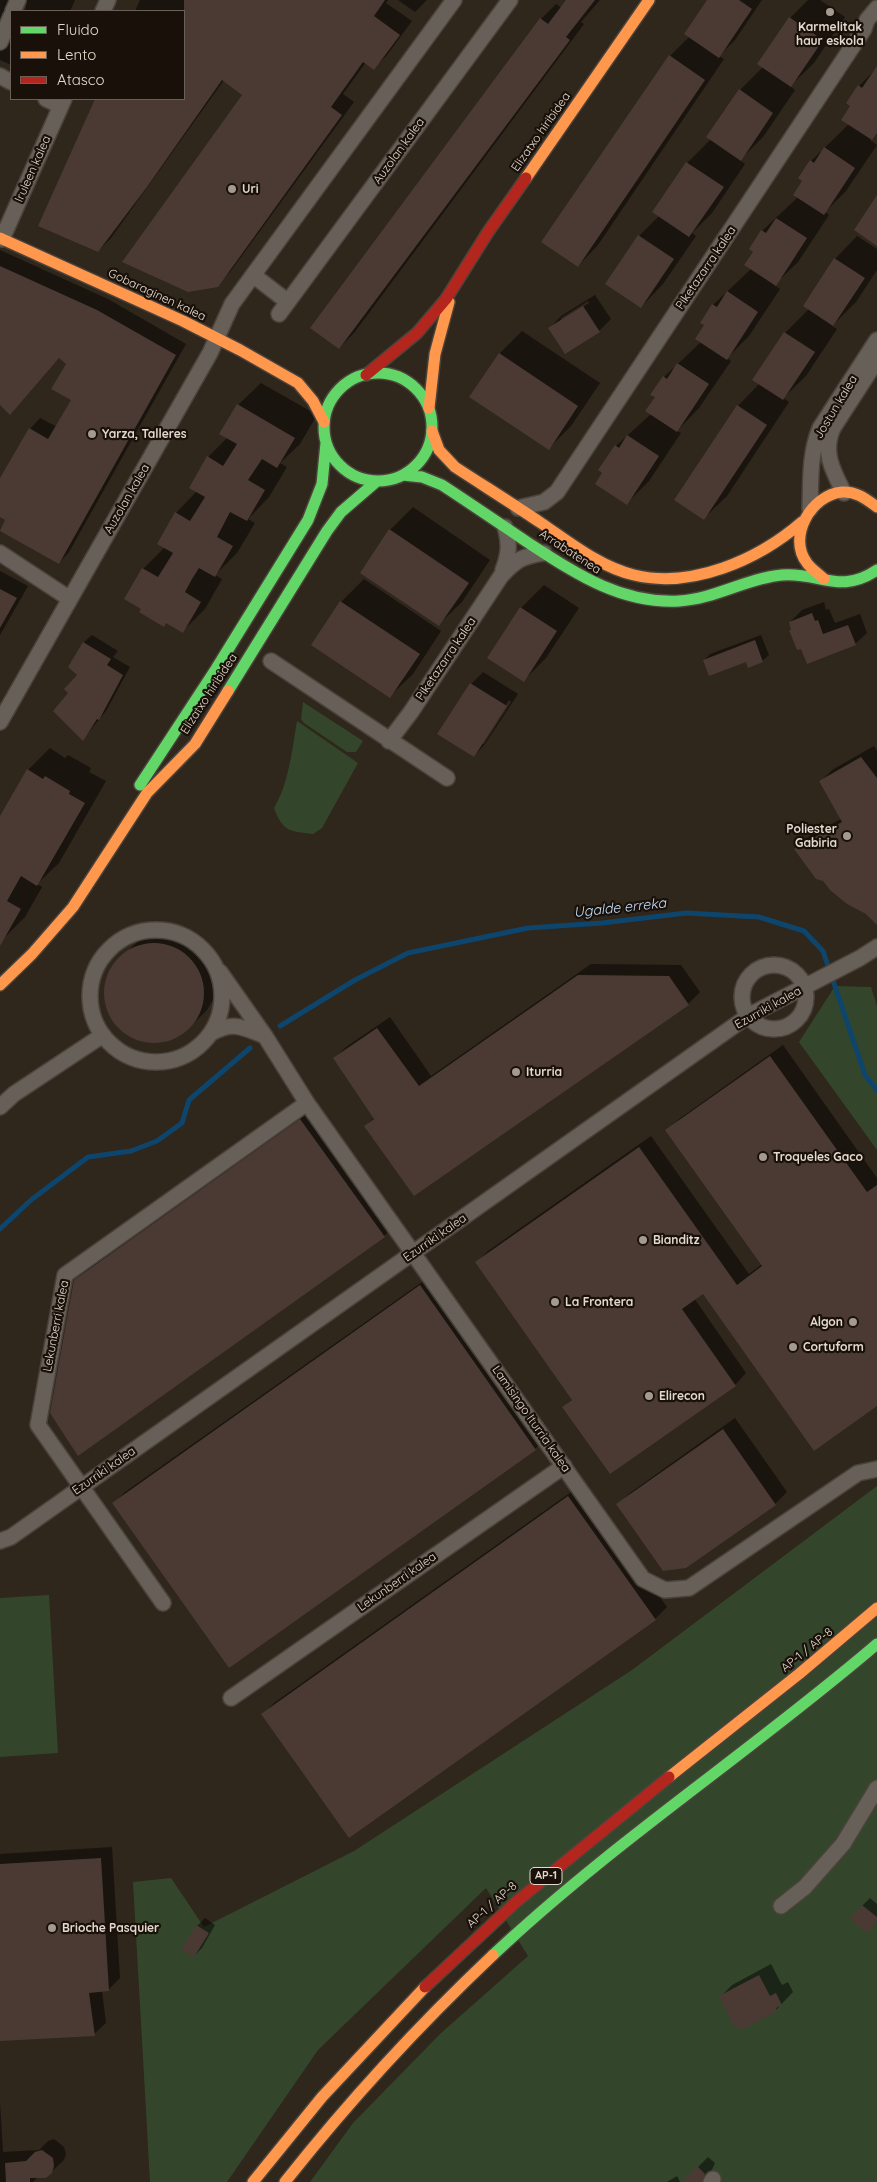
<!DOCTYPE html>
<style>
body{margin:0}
#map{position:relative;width:877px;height:2182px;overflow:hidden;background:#2f261c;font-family:Quicksand,sans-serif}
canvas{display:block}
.legend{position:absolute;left:10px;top:10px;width:175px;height:90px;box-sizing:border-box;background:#181009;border:1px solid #6a6058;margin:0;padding:6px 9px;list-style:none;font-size:15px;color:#e4d9ce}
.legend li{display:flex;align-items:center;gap:10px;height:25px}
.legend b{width:25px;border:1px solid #6a6058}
</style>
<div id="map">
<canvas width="877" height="2182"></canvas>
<ul class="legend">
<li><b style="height:6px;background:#63d668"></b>Fluido</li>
<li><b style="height:6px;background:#ff974d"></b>Lento</li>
<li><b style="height:6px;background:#b3261e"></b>Atasco</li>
</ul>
</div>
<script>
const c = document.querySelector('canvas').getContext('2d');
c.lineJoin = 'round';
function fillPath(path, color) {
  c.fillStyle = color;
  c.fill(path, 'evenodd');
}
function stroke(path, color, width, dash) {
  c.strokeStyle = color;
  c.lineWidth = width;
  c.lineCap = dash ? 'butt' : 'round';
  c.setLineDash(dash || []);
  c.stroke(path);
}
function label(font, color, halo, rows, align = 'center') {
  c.font = font + ' Quicksand,sans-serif';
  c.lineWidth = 4.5;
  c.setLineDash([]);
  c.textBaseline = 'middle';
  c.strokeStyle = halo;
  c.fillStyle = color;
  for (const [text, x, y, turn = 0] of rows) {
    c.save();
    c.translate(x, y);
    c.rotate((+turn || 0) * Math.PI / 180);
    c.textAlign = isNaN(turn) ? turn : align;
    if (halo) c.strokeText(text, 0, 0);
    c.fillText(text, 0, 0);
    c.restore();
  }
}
const green = new Path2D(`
 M303,702L363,741L356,752H347L304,723L301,719Z
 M297,721L358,763L322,828L313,834C289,831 283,832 274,808C289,783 292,750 297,721Z
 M835,986L871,987L877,1006V1150L799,1042Z
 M877,1486V2182H310L353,2123L441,2033L528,1956L486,1888L318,2050L227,2182H150L133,1882L171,1878L204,1927L354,1851L632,1670Z
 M49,1595L58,1753L0,1757V1598Z`);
const shadow = new Path2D(`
 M0,0H14L4,36L11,39V65L0,60Z
 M27,0H75L70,11H25Z
 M140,0H388L386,3L412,21L387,55L374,68L366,62L343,94L354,102L230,272L217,285L244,95L224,80L111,238L98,251L40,225L96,99H184V11H135Z
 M398,0H427L415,12Z
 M567,0H600L581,22L584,24L354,333L339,348L311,328L541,19L556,4L562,8Z
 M708,0H762L735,40L719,56L724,59L598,245L578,266L670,56L690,36Z
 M808,0H820L845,17L814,63L790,86L795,90L763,137L740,160L745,164L712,213L692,233L696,236L663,284L641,307L607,284L639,236L659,216L654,212L687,163L711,139L740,90L763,67L759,64L790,18Z
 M877,68V133L870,140L877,145L846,191L825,212L829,215L798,262L774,285L780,289L749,336L727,358L731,361L699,408L677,431L681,433L649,481L627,503L604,473L616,446L651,414L664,377L701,342L713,305L751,269L762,231L798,197L811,161L849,124L852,105L859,86Z
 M857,236L877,249V270L856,302L832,326L837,329L806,376L783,398L789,402L727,496L704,518L738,406L760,383L785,333L809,309L835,259Z
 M0,250L108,299L186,344L69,552L59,563L0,516V481L30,429L40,418L57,427L73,400L68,363L59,357L10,414L0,403Z
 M595,295L611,319L599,331L550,328L561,316ZM588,301L589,303L561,321V318Z
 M522,331L600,383L571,426L549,448L500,353Z
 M261,383L317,415L300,444L280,463L287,467L269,497L248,519L255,523L237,553L215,575L222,579L205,609L183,631L167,622L164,625L143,608V569L165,547L176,513L197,491L208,457L227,438L238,405Z
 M413,507L490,560L462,602L439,624L390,530Z
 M0,571L28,586L0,635Z
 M364,579L441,631L413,674L390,696L313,644L341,602Z
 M544,585L579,608L546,658L524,680L489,658L521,608Z
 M824,602L826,610L829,609L835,623L860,614L867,633L855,644L802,647L790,622L802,610Z
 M92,635L118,651L113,657L130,667L106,711L83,739L70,693L79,675L70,666L84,642Z
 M761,635L769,655L762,661L704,660L710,654Z
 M483,672L518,694L485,744L474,756L439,734L471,684ZM509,700L511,702L484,744H481Z
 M874,746L877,751V917L796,849L808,837L841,819L820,782L832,770Z
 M50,748L65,758L68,755L91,768L89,772L106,781L59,863L37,884L42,887L25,917L3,939L0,937V819L28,770Z
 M170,928L189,931L205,942L215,956L220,975L217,993L207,1010L191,1026L175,1038L155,1042L138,1039L121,1029L110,1013L106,995L109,976L119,960L135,944L151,932Z
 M591,964L681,965L700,992L688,1004L365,1126L375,1117L334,1059L346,1047L390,1017L431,1076Z
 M783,1045L877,1178V1406L703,1292L694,1298L746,1373L735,1385L564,1407L573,1398L477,1262L488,1251L651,1136L749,1274L762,1264L667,1131L679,1119Z
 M312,1109L396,1225L384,1236L75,1281L87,1269Z
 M432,1275L547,1437L535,1449L229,1666L114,1503L125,1492Z
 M735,1418L787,1492L775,1504H618L630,1493Z
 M581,1485L667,1607L655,1619L349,1836L263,1714L274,1703Z
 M112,1847L120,1978L108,1990L102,1991L106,2023L94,2034L0,2040V1854Z
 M870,1898L877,1904V1921L867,1932L862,1906Z
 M205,1918L215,1925L202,1948L194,1956L197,1926Z
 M771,1964L782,1985L788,1982L793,1992L776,2010L720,1997L732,1985Z
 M0,2102L3,2152L39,2150L48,2141L54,2139L64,2147L66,2154L64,2160L51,2172L38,2177L33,2182H0Z
 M708,2157L715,2163L710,2174L703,2182H683Z
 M677,2176L680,2182H667Z`);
const stream = new Path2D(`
 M280,1026L355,980L408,953L528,928L602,923L686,913L759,917L804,931L823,951L865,1075L877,1090
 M0,1229L31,1200L88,1157L131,1151L157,1141L182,1123L189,1100L250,1048`);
const building = new Path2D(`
 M184,0H385L374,16L400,35L374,70L363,62L331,107L342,115L218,287L188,292L122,262L242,95L222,80L147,187L98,252L38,226L95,99H184Z
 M566,0H595L566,37L570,40L339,349L310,328L540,18L548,24Z
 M707,0H739L752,9L719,58L684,34Z
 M789,17L823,40L791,87L757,64Z
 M669,55L705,80L578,267L541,242Z
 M877,66V133L872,140L841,120L850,106L846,103L858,85L862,88Z
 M739,89L773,113L741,161L706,137Z
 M824,147L855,168L824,215L793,195L802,181L798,178L810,160L814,163Z
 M686,162L724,187L689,237L652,212Z
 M877,195V246L854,230Z
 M776,218L807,238L776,286L744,265L753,252L749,249L761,230L766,233Z
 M638,235L674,259L641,308L605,284Z
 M834,258L865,278L833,326L803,306Z
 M0,266L97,310L176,355L59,564L0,531L5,520L0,517V478L29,428L48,439L71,400L51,389L66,364L59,358L10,415L0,405Z
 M727,291L758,312L727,360L695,339L704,325L700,323L712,304L717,307Z
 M583,306L600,332L565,354L548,328Z
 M784,332L815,352L783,400L752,380Z
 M499,353L578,406L549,450L469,397Z
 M677,363L709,384L677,432L645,411L655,397L650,395L663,376L667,379Z
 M237,404L295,438L277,468L262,459L248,480L265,490L247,521L230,512L217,537L233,546L215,577L199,568L192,579L185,592L201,602L183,633L166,623L164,627L139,612L141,609L124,599L142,568L158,577L173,553L157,544L175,512L190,521L205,497L189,488L207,456L223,466L237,444L219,434Z
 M737,405L767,425L704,520L674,500Z
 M627,435L659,456L627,505L595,484L602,473L598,470L615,445L619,448Z
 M389,529L469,583L439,626L360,573Z
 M0,589L17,598L0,628Z
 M340,601L420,654L390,698L311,645Z
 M520,607L557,631L524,682L487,658Z
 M812,613L815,621L818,620L823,634L848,625L856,645L807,664L801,649L797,650L789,630H791L789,622Z
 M755,640L763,662L748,668L746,662L709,676L703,660Z
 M83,642L111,659L107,665L123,675L99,720L97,719L83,741L53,711L68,693L64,689L77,675L68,667Z
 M470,683L507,706L474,757L437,734Z
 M861,757L877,778V925L866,914L847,904L830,890L823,881L816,879L794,849L842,822L819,781Z
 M27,769L43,779L45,776L70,791L69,794L85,803L37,886L21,876L7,901L21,909L0,946V816Z
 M104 993a50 50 0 1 1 100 0a50 50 0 1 1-100 0Z
 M578,975L669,976L689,1005L414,1196L364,1126L374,1119L333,1058L377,1028L419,1086Z
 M770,1056L867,1192L877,1185V1406L814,1451L703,1294L682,1309L736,1386L610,1474L562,1407L572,1400L475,1262L639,1147L737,1285L762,1266L665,1130Z
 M300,1119L385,1237L78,1456L50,1413L74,1280Z
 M420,1285L536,1450L229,1668L112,1503Z
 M723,1429L776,1505L686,1568L663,1571L616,1504Z
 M568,1496L656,1620L349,1838L261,1714Z
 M101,1858L109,1991L89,1993L95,2036L0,2041V1864Z
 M862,1905L877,1917V1921L867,1933L850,1919Z
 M196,1925L209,1933L194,1957L181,1950Z
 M759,1975L770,1996L776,1993L782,2005L776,2008L777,2011L741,2030L739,2026L735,2028L719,1996Z
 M42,2150L53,2158L54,2166L52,2173L46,2178H30V2182H6L5,2163L26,2161L35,2152Z
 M697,2166L705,2174L702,2182H682Z`);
const street = new Path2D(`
 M13,11L18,0
 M103,11L108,0
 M0,42L11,16
 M0,76L11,82
 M46,99L61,106
 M2,239L64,99
 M253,275L288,302
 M279,314L510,0
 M844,493C833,471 822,452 833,428L877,360
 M518,508L544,502L557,492L864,29L867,20L877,8
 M810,509C811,481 809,455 820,428L877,340
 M0,553L70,599
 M503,570C509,554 510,544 505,527
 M271,661L447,778
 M0,722L210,353L232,304L454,0
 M389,741L411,712L501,576C516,560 522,556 544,553
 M90 996a66 66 0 1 1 132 0a66 66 0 1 1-132 0Z
 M742 997a32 32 0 1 1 64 0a32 32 0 1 1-64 0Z
 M211,1033C233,1021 243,1027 265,1036L220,972
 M265,1036L307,1103L643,1579L665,1590L689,1588L858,1473L877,1469
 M0,1107L14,1094L103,1035
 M0,1541L11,1537L748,1016L860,958L877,947
 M163,1603L38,1425L65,1275L307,1103
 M231,1698L564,1466
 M781,1906L805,1887L843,1844L877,1788
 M711,2182L713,2179`);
const fast = new Path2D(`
 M324 427a54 54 0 1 1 108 0a54 54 0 1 1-108 0Z
 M403,475L422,477L442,485C471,504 499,523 527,542C575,573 620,604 679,601C715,599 747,578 782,575C820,572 840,595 877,570
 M228,691L327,531L341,512L377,481
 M140,785L216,669L308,520L322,484L326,443
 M493,1955C613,1842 752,1751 877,1644`);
const slow = new Path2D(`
 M526,178L649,0
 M0,238L183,321L240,350L298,383L313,401L324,422
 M429,408L435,354L449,302
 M432,431L439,450L455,467C484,486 513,504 541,523C569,542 600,567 634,575C692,589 758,560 802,522
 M824,579C819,574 811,569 807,563C787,537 811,495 842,492C856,491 866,499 877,507
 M0,985L32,954L73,907L147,793L195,744L228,691
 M669,1777L799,1674L877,1608
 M253,2182L322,2097L425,1987
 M285,2182C349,2101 418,2026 493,1955`);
const jam = new Path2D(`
 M366,375L417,333L446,299L488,232L526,178
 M425,1987L516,1902L669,1777`);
const markers = [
 [830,12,5,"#a59a90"],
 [232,189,5,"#a59a90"],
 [92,434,5,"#a59a90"],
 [847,836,5,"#a59a90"],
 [516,1072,5,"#a59a90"],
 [763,1157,5,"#a59a90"],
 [643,1240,5,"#a59a90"],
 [555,1302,5,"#a59a90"],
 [853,1322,5,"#a59a90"],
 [793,1347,5,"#a59a90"],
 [649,1396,5,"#a59a90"],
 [52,1928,5,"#a59a90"]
];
const shields = [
 [546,1876,32]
];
const shieldNames = [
 ["AP-1",546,1876]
];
const poiNames = [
 ["Karmelitak",830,27,"center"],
 ["haur eskola",830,41,"center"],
 ["Uri",242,189],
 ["Yarza, Talleres",102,434],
 ["Poliester",837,829,"right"],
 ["Gabiria",837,843,"right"],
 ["Iturria",526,1072],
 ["Troqueles Gaco",773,1157],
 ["Bianditz",653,1240],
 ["La Frontera",565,1302],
 ["Algon",843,1322,"right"],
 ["Cortuform",803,1347],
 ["Elirecon",659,1396],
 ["Brioche Pasquier",62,1928]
];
const streetNames = [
 ["Elizatxo hiribidea",541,132,-55],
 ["Auzolan kalea",399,151,-54],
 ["Iruleen kalea",33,169,-66],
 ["Piketazarra kalea",706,268,-56],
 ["Gobaraginen kalea",157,295,25],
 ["Jostun kalea",836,407,-59],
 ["Auzolan kalea",127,499,-60],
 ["Arrabatenea",570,552,33],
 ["Piketazarra kalea",446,659,-56],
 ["Elizatxo hiribidea",209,694,-57],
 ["Ezurriki kalea",768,1008,-29],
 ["Ezurriki kalea",435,1238,-35],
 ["Lekunberri kalea",56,1326,-79],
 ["Lamisingo Iturria kalea",531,1419,55],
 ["Ezurriki kalea",104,1471,-35],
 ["Lekunberri kalea",397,1582,-35],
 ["AP-1 / AP-8",807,1650,-39],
 ["AP-1 / AP-8",492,1905,-42]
];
const waterNames = [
 ["Ugalde erreka",620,908,-6]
];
fillPath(green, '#33462b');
fillPath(shadow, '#0007');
stroke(stream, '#0e456d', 5);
fillPath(building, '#4b3a34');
stroke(street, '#4b433b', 18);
stroke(fast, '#4b433b', 14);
stroke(slow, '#4b433b', 14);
stroke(jam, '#4b433b', 14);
stroke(street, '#676059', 15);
stroke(fast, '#63d668', 11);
stroke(slow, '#ff974d', 11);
stroke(jam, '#b3261e', 11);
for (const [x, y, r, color] of markers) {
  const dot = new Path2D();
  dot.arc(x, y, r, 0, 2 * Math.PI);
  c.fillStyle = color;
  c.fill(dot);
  stroke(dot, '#181009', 2);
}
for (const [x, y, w] of shields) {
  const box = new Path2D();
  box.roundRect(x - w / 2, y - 8.5, w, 17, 4);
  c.fillStyle = '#181009';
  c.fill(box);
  stroke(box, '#e4d9ce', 1);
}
label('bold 11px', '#e4d9ce', null, shieldNames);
label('bold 12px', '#e4d9ce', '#181009', poiNames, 'left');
label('12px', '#e4d9ce', '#181009', streetNames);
label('italic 14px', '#c2e0fc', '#181009', waterNames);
</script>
